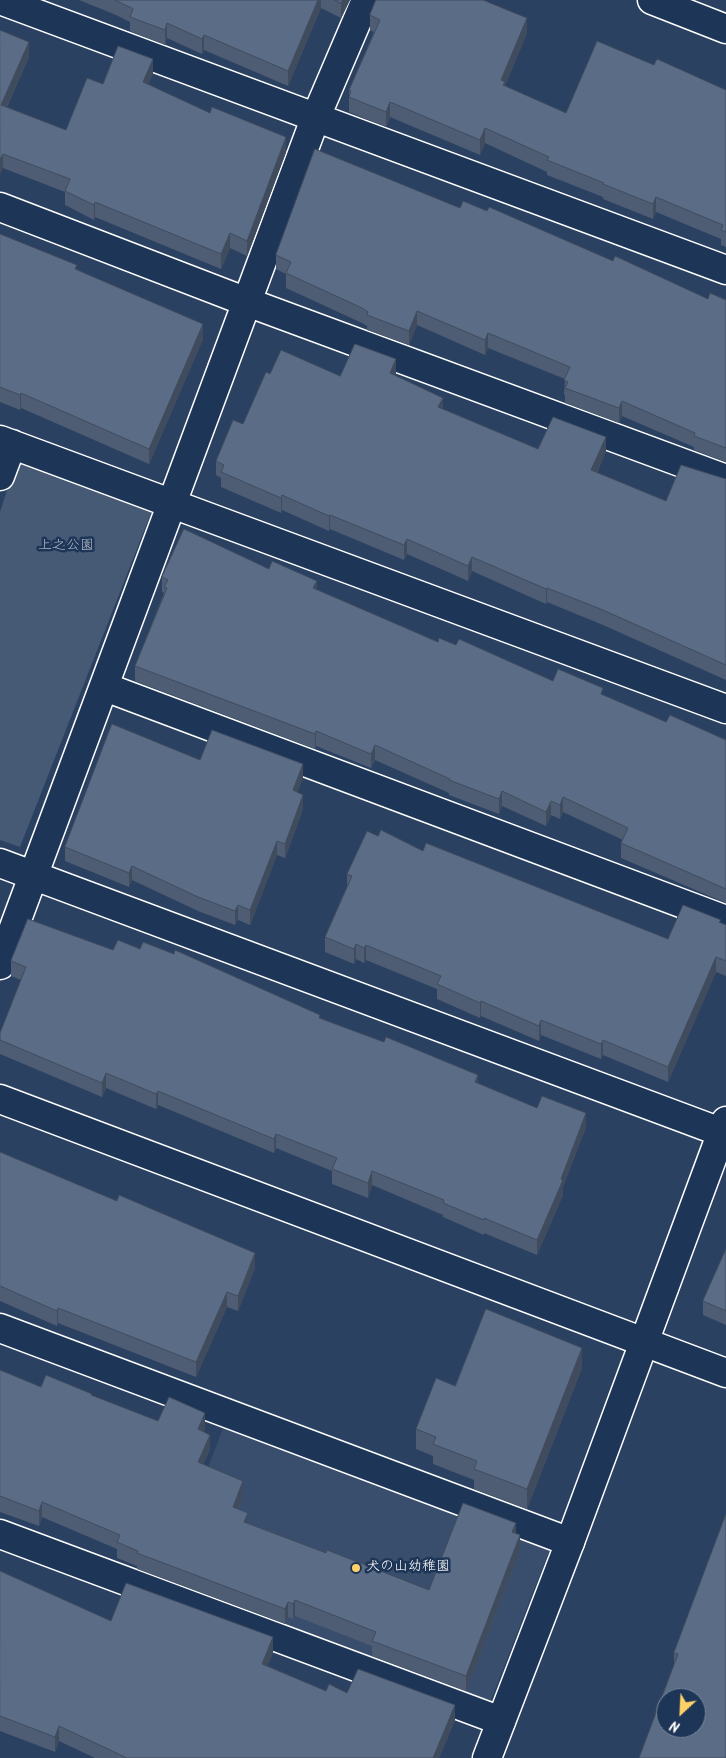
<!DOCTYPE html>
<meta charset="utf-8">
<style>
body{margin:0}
#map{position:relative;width:726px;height:1758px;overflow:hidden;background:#2a4161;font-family:Kalam,sans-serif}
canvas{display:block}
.north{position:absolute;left:656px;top:1688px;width:50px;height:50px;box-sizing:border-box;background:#1d3557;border:1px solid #77869a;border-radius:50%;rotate:205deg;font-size:14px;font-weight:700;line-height:20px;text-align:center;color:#fff}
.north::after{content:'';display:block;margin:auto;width:18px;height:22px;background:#ffd166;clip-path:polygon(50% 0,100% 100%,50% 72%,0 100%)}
</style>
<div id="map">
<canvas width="726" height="1758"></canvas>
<div class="north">N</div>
</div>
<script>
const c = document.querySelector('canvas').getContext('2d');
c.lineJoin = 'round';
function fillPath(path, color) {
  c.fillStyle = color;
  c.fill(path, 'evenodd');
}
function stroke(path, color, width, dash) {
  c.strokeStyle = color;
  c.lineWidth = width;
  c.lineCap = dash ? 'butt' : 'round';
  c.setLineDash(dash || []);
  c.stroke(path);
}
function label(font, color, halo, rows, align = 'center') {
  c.font = font + ' Kalam,"Klee One",sans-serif';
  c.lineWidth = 5;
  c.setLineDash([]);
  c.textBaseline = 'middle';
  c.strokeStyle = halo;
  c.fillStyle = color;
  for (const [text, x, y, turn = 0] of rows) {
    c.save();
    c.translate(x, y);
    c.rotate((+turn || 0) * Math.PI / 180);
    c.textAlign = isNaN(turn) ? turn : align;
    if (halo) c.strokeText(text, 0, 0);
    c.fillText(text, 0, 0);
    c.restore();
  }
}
const built = new Path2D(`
 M225,1423L551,1546L489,1705L161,1590Z`);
const green = new Path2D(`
 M17,459L153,508L20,847L0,840V512Z`);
const street = new Path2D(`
 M0,0L726,270
 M0,207L247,302L726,479
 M0,440L726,709
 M0,476L12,444
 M105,687L726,920
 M0,863L726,1134
 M0,965L315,119L366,0
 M0,1099L726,1373
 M0,1328L570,1542
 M0,1534L501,1721`);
const secondary = new Path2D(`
 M652,0L726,29
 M487,1758L570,1542L726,1121`);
const wall = new Path2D(`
 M79,0H350L341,18L321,8L288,86L204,50L202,54L167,38L165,45L130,31V22L116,15Z
 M370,15L527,33L505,86L566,113L654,65L726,90V247L721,245V239L656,212L653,219L603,199V197L547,175V172L485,143L480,155L390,117L386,127L349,112V90L374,32L370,30Z
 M0,30L29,57L7,107L66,130L103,84L153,74L148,84L286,152L247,256L230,248L221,269L95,217L94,220L65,205V192L3,168Z
 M460,208L613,261L708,299L726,300V462L694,450V447L622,416L619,423L565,403V395H564L565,379L488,348L485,355L417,325L409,345L367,330V326L362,323L286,288V274L276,269V255Z
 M0,234L77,269L203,339L149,464L21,408L20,410L0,402Z
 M270,374L340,376L396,374L395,376L443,409L538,449L606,451L597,473L666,501L726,479V680L603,625L547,602L546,604L472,571L468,581L407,554L404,560L330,529L329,531L282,510L281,513L221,487V478L216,475V461L243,424Z
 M269,569L438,642L456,645L553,681L603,695L666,722L726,740V903L621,858V843L623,840L563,812L560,819L551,815L546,826L502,806L499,814L449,795V793L375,760L371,768L316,746L315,749L135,681V666L164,593L162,592V577Z
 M200,760L303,778L297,792L303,809L285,858L277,855L250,925L238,920L235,925L198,911L132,880L129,887L65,861V847Z
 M378,836L423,851L668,939L721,923L726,925V976L716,972L668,1082L603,1055L601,1059L541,1035L539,1041L481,1016L480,1018L437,999V989L366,960L364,963L356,959L354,964L325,952V937L347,886V874Z
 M140,949L320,1018L537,1108L586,1127L563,1187V1195L537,1255L484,1233V1235L443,1217V1215L372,1185L368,1198L332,1184V1171L276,1148L274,1153L158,1105L156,1109L106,1088L102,1097L0,1054V1033L21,980L11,976V961L113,950Z
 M0,1152L255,1268L238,1311L227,1307L196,1377L58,1323L57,1326L0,1301Z
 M726,1249V1325L703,1315V1301Z
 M582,1368L527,1509L474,1489V1480L433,1464V1456L416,1449V1429L455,1386Z
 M0,1370L41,1387L92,1396L158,1421L205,1429L203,1432L210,1450L203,1464L243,1496L238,1509L248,1523L326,1553L429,1590L516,1534L520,1551L466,1691L372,1656V1646L295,1616L293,1619L288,1617L285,1624L137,1569V1566L117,1558V1549L42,1517L39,1526L0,1512Z
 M726,1514L674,1665V1653Z
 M0,1571L111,1621L273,1653L267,1666L326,1691L347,1693L455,1720L439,1758H95L59,1741L55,1752L0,1731Z`);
const shadedWall = new Path2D(`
 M318,0H321V8L288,86V71Z
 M343,0H350L341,18V3Z
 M527,18V33L505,86V97L501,80Z
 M167,23V38L165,45V30Z
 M204,35V50L202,54V39Z
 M29,42V57L1,119V105Z
 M153,59V74L143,97V82Z
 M390,102V117L386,127V112Z
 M485,128V143L480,155V140Z
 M286,137V152L247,256V241Z
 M3,154V168L0,175V160Z
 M656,197V212L653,219V204Z
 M95,202V217L94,220V205Z
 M230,233V248L221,269V254Z
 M417,311V325L409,345V331Z
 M203,324V339L149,464V449Z
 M488,333V348L485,355V340Z
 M396,359V374L390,388V373Z
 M21,393V408L20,410V395Z
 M443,398V413L438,407Z
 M622,401V416L619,423V408Z
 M606,437V451L591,485V470Z
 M282,495V510L281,513V498Z
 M330,515V529L329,531V516Z
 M407,539V554L404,560V545Z
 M472,557V571L468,581V566Z
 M317,581V595L313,588Z
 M547,588V602L546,604V589Z
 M316,731V746L315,749V734Z
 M375,745V760L371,768V754Z
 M303,764V778L293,805V790Z
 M502,791V806L499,814V799Z
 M303,795V809L285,858V844Z
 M563,797V812L560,819V805Z
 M551,801V815L546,826V812Z
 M277,841V855L250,925V910Z
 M132,866V880L129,887V873Z
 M238,905V920L235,925V911Z
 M356,944V959L354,964V949Z
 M366,945V960L364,963V948Z
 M716,957V972L668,1082V1067Z
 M481,1001V1016L480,1018V1003Z
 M541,1020V1035L539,1041V1026Z
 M603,1040V1055L601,1059V1044Z
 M106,1073V1088L102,1097V1083Z
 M478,1075V1090L475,1082Z
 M158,1091V1105L156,1109V1094Z
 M586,1113V1127L563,1187V1195L537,1255V1240Z
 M276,1134V1148L274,1153V1139Z
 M372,1171V1185L368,1198V1183Z
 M255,1253V1268L238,1311V1296Z
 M227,1292V1307L196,1377V1362Z
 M58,1308V1323L57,1326V1311Z
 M582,1348V1368L527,1509V1489Z
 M205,1413V1429L198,1445V1429Z
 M210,1435V1450L198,1477V1462Z
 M243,1481V1496L233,1522V1507Z
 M42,1502V1517L39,1526V1511Z
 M248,1513V1528L244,1522Z
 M516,1523V1538L512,1532Z
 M520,1535V1551L466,1691V1676Z
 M295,1600V1616L293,1619V1604Z
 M288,1602V1617L285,1624V1609Z
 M273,1637V1653L262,1679V1664Z
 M455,1705V1720L439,1758H433Z
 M59,1726V1741L55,1752V1737Z`);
const building = new Path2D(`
 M115,0H318L288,71L204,35L202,39L167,23L165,30L130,17L133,9Z
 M335,0H343L341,3Z
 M376,0H483L527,18L501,80L505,82L503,85L566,113L597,41L654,65L657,59L726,90V232L721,230L723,225L656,197L653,204L603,184L604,183L547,160L549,157L485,128L480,140L390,102L386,112L349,97L351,91L349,90L380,20L370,15Z
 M0,30L29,42L1,105L66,130L87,78L103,84L118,46L153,59L143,82L210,113L212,107L286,137L247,241L230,233L221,254L95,202L94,205L65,191L70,179L3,154L0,160Z
 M315,149L460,208L463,201L487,211L489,207L613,261L615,256L708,299L710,293L726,300V448L694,436L695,433L622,401L619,408L565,388L568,382L564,380L570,367L488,333L485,340L417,311L409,331L367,315L368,312L362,308L286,273L291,262L276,255Z
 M0,234L77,265L75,269L203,324L149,449L21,393L20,395L0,387Z
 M355,344L396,359L390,373L443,398L438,407L538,449L553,417L606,437L591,470L666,501L681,465L726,479V665L603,610L547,588L546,589L472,557L468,566L407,539L404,545L330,515L329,516L282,495L281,498L221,472L224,465L216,461L233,420L243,424L266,372L270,374L281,350L340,376Z
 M184,529L269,569L272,561L317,581L313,588L438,642L439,638L456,645L459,639L553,681L558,669L603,688L601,694L666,722L670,715L726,740V889L621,843L628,828L563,797L560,805L551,801L546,812L502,791L499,799L449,780L450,779L375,745L371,754L316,731L315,734L135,666L167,588L164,587L168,580L162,577Z
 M112,724L200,760L212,730L303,764L293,790L303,795L285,844L277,841L250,910L238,905L235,911L198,897L132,866L129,873L65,847Z
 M381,830L423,851L426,843L668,939L683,905L721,920L719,922L726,925V961L716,957L668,1067L603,1040L601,1044L541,1020L539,1026L481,1001L480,1003L437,984L441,976L366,945L364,948L356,944L354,949L325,937L352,876L347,874L367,831L378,836Z
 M28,919L113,950L118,940L140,949L143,942L174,954L175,950L320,1015L319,1018L384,1042L386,1037L478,1075L475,1082L537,1108L542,1096L586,1113L561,1179L563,1180L537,1240L484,1218V1220L443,1203L444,1200L372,1171L368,1183L332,1169L337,1158L276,1134L274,1139L158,1091L156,1094L106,1073L102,1083L0,1040V1033L26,967L11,961Z
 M0,1152L117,1201L119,1195L255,1253L238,1296L227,1292L196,1362L58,1308L57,1311L0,1286Z
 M726,1249V1311L703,1301Z
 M486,1309L582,1348L527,1489L474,1469L477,1461L433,1444L436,1437L416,1429L436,1378L455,1386Z
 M0,1370L41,1387L46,1375L92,1394L91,1395L158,1421L169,1397L205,1413L198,1429L210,1435L198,1462L243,1481L233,1507L248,1513L244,1522L326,1553L327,1550L429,1590L463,1503L516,1523L512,1532L520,1535L466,1676L372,1641L376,1632L295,1600L293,1604L288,1602L285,1609L137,1553L138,1551L117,1542L120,1535L42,1502L39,1511L0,1496Z
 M726,1514V1758H639L678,1654L674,1653ZM666,1698H696V1728H666Z
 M0,1571L111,1621L126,1583L273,1637L262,1664L326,1691L329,1684L347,1693L358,1669L455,1705L433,1758H127L59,1726L55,1737L0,1716Z`);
const markers = [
 [356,1568,5,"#ffd166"]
];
const parkNames = [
 ["上之公園",66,547]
];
const poiNames = [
 ["犬の山幼稚園",366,1568]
];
fillPath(built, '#394e6c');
fillPath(green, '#465975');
stroke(street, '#fff', 31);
stroke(secondary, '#fff', 31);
stroke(street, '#1d3557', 28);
stroke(secondary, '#1d3557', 28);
fillPath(wall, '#4e5d73');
fillPath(shadedWall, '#404c5e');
fillPath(building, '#5b6c86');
stroke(building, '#404c5e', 1);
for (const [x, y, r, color] of markers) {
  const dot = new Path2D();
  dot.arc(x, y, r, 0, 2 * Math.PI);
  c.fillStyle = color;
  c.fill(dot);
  stroke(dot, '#1d3557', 2);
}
label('14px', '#b5bdc8', '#1d3557', parkNames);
label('14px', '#fff', '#1d3557', poiNames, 'left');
</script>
